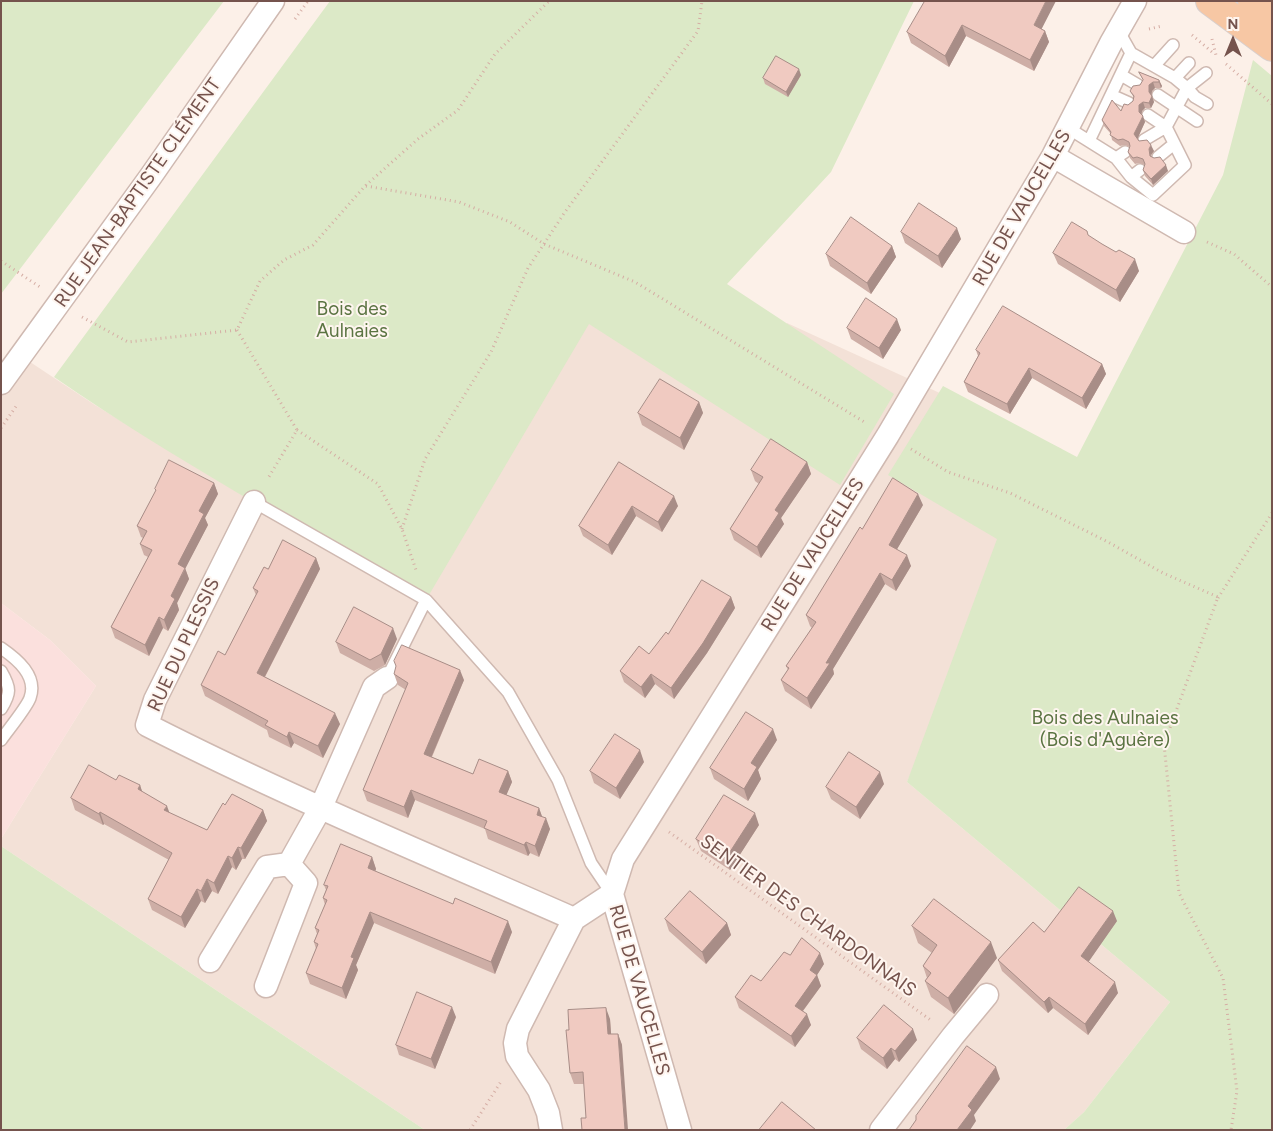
<!DOCTYPE html>
<meta charset="utf-8">
<style>
body{margin:0}
#map{position:relative;width:1273px;height:1131px;overflow:hidden;background:#fcf0e8;font-family:Figtree,sans-serif}
canvas{display:block}
.frame{position:absolute;inset:0;border:2px solid #75534d;pointer-events:none}
.north{position:absolute;left:1208px;top:15px;width:50px;height:50px;-webkit-text-stroke:4px #fef5ef;paint-order:stroke;rotate:0deg;font-size:14px;font-weight:700;line-height:20px;text-align:center;color:#75534d}
.north::after{content:'';display:block;margin:auto;width:18px;height:22px;background:#75534d;clip-path:polygon(50% 0,100% 100%,50% 72%,0 100%)}
</style>
<div id="map">
<canvas width="1273" height="1131"></canvas>
<div class="frame"></div>
<div class="north">N</div>
</div>
<script>
const c = document.querySelector('canvas').getContext('2d');
c.lineJoin = 'round';
function fillPath(path, color) {
  c.fillStyle = color;
  c.fill(path, 'evenodd');
}
function stroke(path, color, width, dash) {
  c.strokeStyle = color;
  c.lineWidth = width;
  c.lineCap = dash ? 'butt' : 'round';
  c.setLineDash(dash || []);
  c.stroke(path);
}
function label(font, color, halo, rows, align = 'center') {
  c.font = font + ' Figtree,sans-serif';
  c.lineWidth = 4;
  c.setLineDash([]);
  c.textBaseline = 'middle';
  c.strokeStyle = halo;
  c.fillStyle = color;
  for (const [text, x, y, turn = 0] of rows) {
    c.save();
    c.translate(x, y);
    c.rotate((+turn || 0) * Math.PI / 180);
    c.textAlign = isNaN(turn) ? turn : align;
    if (halo) c.strokeText(text, 0, 0);
    c.fillText(text, 0, 0);
    c.restore();
  }
}
const residential = new Path2D(`
 M589,323L726,410L787,323L1062,449L907,782L1170,1002L1084,1112L1064,1130H425L1,846V839L96,686L50,640L1,603V372L24,358L95,405L254,502Z`);
const commercial = new Path2D(`
 M1,603L50,640L96,686L1,839Z`);
const green = new Path2D(`
 M1,1H224L1,294Z
 M330,1H914L831,172L727,284L894,394L840,485L589,324L426,600C300,529 173,459 54,377Z
 M1253,60L1272,76V1130H1064L1084,1112L1170,1002L907,782L997,539L888,475L943,386L1077,457L1223,175Z
 M1,846L425,1130H1Z`);
const path = new Path2D(`
 M295,19L308,1
 M1149,29L1162,26
 M1192,35L1212,52
 M1212,39L1216,55
 M1226,64L1272,104
 M366,186L459,202L510,222L544,244L635,282L866,423
 M1207,242L1234,254L1272,287
 M1,261L40,287
 M82,317L128,342L237,330L260,281L284,260L313,245L365,186L418,139L458,110L495,54L549,1
 M237,330L297,430L267,480
 M1,428L17,405
 M297,430L378,484L402,529L416,570
 M911,449L948,472L1010,493L1108,542L1163,573L1218,597L1164,744L1179,893L1223,978L1237,1091L1231,1130
 M402,529L425,459L491,352L528,268L565,212L698,31L702,1
 M1218,598L1272,513
 M669,832L932,1021
 M470,1130L502,1080`);
const service = new Path2D(`
 M1131,53L1175,78L1187,88L1166,127L1144,140
 M1154,66L1173,45
 M1206,73L1187,88L1195,97L1207,104
 M1121,75L1138,85
 M1175,78L1189,63
 M1111,95L1129,103
 M1158,95L1197,121
 M1068,128L1116,158L1125,152
 M1089,141L1131,53L1118,30
 M1158,157L1174,144
 M1116,158L1131,177L1140,170
 M1131,177L1153,195L1185,165L1166,127L1148,115
 M254,502L426,600L508,692L558,780L591,863L612,894
 M1,648C17,659 38,676 30,698C27,707 8,730 1,740
 M1,671C11,688 11,693 1,709
 M387,678L426,600`);
const minor = new Path2D(`
 M1053,156L1184,232
 M1,383L151,176L273,1
 M254,502L155,700L147,725C286,796 431,856 574,919
 M210,961L267,867L289,864
 M266,986L306,883L289,864L321,807L374,687L387,678
 M551,1130L548,1113L539,1090L517,1056L515,1043L518,1029L574,919L612,894
 M680,1130L612,894L623,859L888,435L1053,156L1111,43L1135,1
 M881,1130L953,1036L987,995`);
const primary = new Path2D(`
 M1210,1L1272,47
 M1252,1L1272,21`);
const wall = new Path2D(`
 M925,1L1042,29L1045,31L1049,42L1034,71L966,36L949,67L911,43L907,32Z
 M1139,72L1159,80L1162,86L1161,88H1155L1152,91L1151,95L1154,102L1151,108H1145L1142,111L1141,115L1145,122L1137,138L1139,141L1154,151L1151,155V156L1168,171L1153,185L1145,176L1143,170L1145,165L1139,163L1135,164L1130,158L1128,152L1130,147L1125,145L1120,146L1112,140L1111,134L1104,126L1102,120L1121,111L1133,101L1134,98L1130,91L1140,85L1143,80Z
 M801,75L788,97L765,84L763,78Z
 M901,232L961,239L942,268L905,243Z
 M1089,236L1139,271L1120,302L1058,264L1053,253Z
 M892,246L896,257L871,294L830,266L826,254Z
 M847,328L901,330L883,359L851,339Z
 M976,350L1102,364L1106,374L1086,409L1032,378L1010,414L968,392L964,382L978,356Z
 M699,402L703,413L684,450L642,425L638,413Z
 M619,462L678,506L662,532L636,516L612,555L583,536L579,526Z
 M807,462L811,474L781,518L784,524L761,558L734,540L730,529L759,484L755,481L751,470Z
 M214,483L218,494L205,518L208,525L185,568L189,579L177,603L179,610L168,631L163,628L149,656L115,638L111,627L148,557L144,555L140,544L143,538L141,537L137,526L156,491L155,489Z
 M923,505L897,549L911,566L896,591L885,584L833,669L834,674L811,709L785,691L781,680L788,670L786,666L812,628L810,626L806,615L862,529Z
 M316,558L320,569L265,677L340,724L323,758L294,743L291,748L269,737L267,730L205,696L201,685L225,655L256,595L253,588L268,569Z
 M731,597L735,608L707,653L674,699L655,684L645,698L624,682L620,671L649,654L668,634Z
 M397,639L385,665L374,671L340,653L336,642Z
 M394,674L464,680L432,757L473,774L508,771L512,782L506,795L539,808L542,817L550,829L539,857L530,853L528,856L488,839L485,829L415,800L408,818L367,801L363,790L406,690L398,685Z
 M777,740L758,770L761,779L748,801L714,779L710,768Z
 M644,762L620,799L594,783L590,771Z
 M884,784L860,819L831,799L826,787Z
 M140,785L142,792L169,813L207,830L225,805L263,810L267,821L245,859H242L236,870L232,867L218,894L212,891L205,903L201,901L185,928L152,910L148,899L169,860L104,824L103,825L75,810L71,798Z
 M759,825L730,870L701,851L696,839Z
 M372,857L376,869L375,871L512,932L495,974L374,923L356,965L358,970L346,999L310,984L306,973L316,949L314,942L317,934L315,928L325,905L323,898L326,890L324,885Z
 M665,919L727,923L731,935L706,964L669,931Z
 M1117,921L1088,962L1118,993L1088,1035L1053,1008L1048,1013L1002,971L998,960L1044,932Z
 M912,926L997,958L954,1014L931,997L925,981L927,978L923,966L932,953L918,943Z
 M790,955L824,964L817,975L821,986L803,1011L811,1025L795,1047L739,1008L735,997L761,981Z
 M456,1017L435,1069L399,1055L396,1045Z
 M610,1019L611,1034H618L622,1045L586,1118L584,1084H574L570,1073Z
 M857,1038L917,1040L899,1062L895,1059L887,1069L861,1049Z`);
const shadedWall = new Path2D(`
 M1046,1H1056L1038,36L1034,25Z
 M962,25L966,36L949,67L945,56Z
 M1045,31L1049,42L1034,71L1030,60Z
 M799,69L801,75L788,97L786,92Z
 M1159,80L1162,86L1161,88L1159,82Z
 M1153,82L1155,88L1152,91L1151,98L1149,92V85Z
 M1152,96L1154,102L1151,108L1149,103Z
 M1143,102L1145,108L1142,111L1141,118L1139,112V105Z
 M1143,116L1145,122L1137,140L1134,134Z
 M1151,145L1154,151L1151,155L1152,161L1149,149Z
 M1166,165L1168,171L1153,185L1151,179Z
 M957,228L961,239L942,268L938,256Z
 M892,246L896,257L871,294L867,283Z
 M1135,259L1139,271L1120,302L1116,290Z
 M897,319L901,330L883,359L879,348Z
 M1102,364L1106,374L1086,409L1082,398Z
 M1029,368L1032,378L1010,414L1007,404Z
 M699,402L703,413L684,450L680,438Z
 M807,462L811,474L781,518L784,524L761,558L757,547L775,510Z
 M214,483L218,494L205,518L208,525L182,575L178,564L199,511Z
 M918,494L923,505L893,556L889,545Z
 M674,496L678,506L662,532L658,522Z
 M632,506L636,516L612,555L608,545Z
 M907,555L911,566L896,591L892,580Z
 M316,558L320,569L261,684L257,673Z
 M185,568L189,579L177,603L179,610L168,631L164,620L171,596Z
 M880,573L885,584L833,669L834,674L811,709L807,698L826,663Z
 M731,597L735,608L707,653L674,699L671,688Z
 M159,617L163,628L149,656L145,645Z
 M393,628L397,639L385,665L381,654Z
 M460,670L464,680L428,765L424,754Z
 M651,674L655,684L645,698L641,687Z
 M335,713L340,724L323,758L318,746Z
 M773,729L777,740L758,770L761,779L748,801L744,789L751,763Z
 M289,732L294,743L291,748L287,737Z
 M640,750L644,762L620,799L616,788Z
 M508,771L512,782L503,803L499,792Z
 M880,772L884,784L860,819L856,807Z
 M140,785L144,797L138,789Z
 M411,790L415,800L408,818L404,807Z
 M167,806L171,817L164,810Z
 M539,808L543,819L537,815Z
 M263,810L267,821L245,859L241,848Z
 M100,812L104,824L103,825L99,814Z
 M755,813L759,825L730,870L726,858Z
 M546,818L550,829L539,857L535,846Z
 M526,842L530,853L528,856L524,845Z
 M238,847L242,859L236,870L232,858Z
 M228,856L232,867L218,894L214,883Z
 M372,857L376,869L372,880L368,868Z
 M207,879L212,891L205,903L201,891Z
 M197,889L201,901L185,928L181,917Z
 M1113,911L1117,921L1085,967L1081,956Z
 M370,912L374,923L356,965L358,970L346,999L342,988L351,957Z
 M508,921L512,932L495,974L491,962Z
 M727,923L731,935L706,964L702,952Z
 M991,942L997,958L954,1014L948,998Z
 M820,953L824,964L817,975L821,986L799,1016L795,1006L810,970Z
 M1115,982L1118,993L1088,1035L1085,1024Z
 M1049,997L1053,1008L1048,1013L1044,1002Z
 M452,1007L456,1017L435,1069L431,1059Z
 M606,1008L610,1019L612,1046L608,1034Z
 M807,1014L811,1025L795,1047L791,1036Z
 M913,1029L917,1040L899,1062L895,1051Z
 M618,1034L622,1045L628,1130H625Z
 M891,1048L895,1059L887,1069L883,1058Z
 M996,1067L1000,1079L974,1115L976,1121L970,1130H957L968,1106Z`);
const building = new Path2D(`
 M925,1H1046L1034,25L1045,31L1030,60L962,25L945,56L907,32Z
 M776,56L799,69L786,92L763,78Z
 M1139,72L1159,80V82H1153L1149,85V92L1152,96L1149,103L1143,102L1139,105V112L1143,116L1134,134L1139,141L1147,140L1151,145L1149,149L1150,156L1154,158L1160,157L1166,165L1151,179L1143,170L1145,164L1143,159L1137,157L1133,158L1128,152L1130,146L1129,142L1123,139L1118,140L1110,135L1111,132L1102,120L1112,100L1121,111L1124,104L1128,105L1133,101L1134,96L1130,91L1133,86L1140,85L1143,80Z
 M919,203L957,228L938,256L901,232Z
 M851,217L892,246L867,283L826,254Z
 M1072,222L1087,231L1088,235L1102,244L1116,252L1119,250L1135,259L1116,290L1053,253Z
 M866,298L897,319L879,348L847,328Z
 M1003,306L1102,364L1082,398L1029,368L1007,404L964,382L980,353L976,350Z
 M660,379L699,402L680,438L638,413Z
 M771,439L807,462L775,510L779,513L757,547L730,529L763,477L751,470Z
 M169,460L214,483L199,511L204,514L178,564L185,568L171,596L175,599L164,620L159,617L145,645L111,627L152,550L140,544L147,531L137,526L156,490L155,489Z
 M619,462L674,496L658,522L632,506L608,545L579,526Z
 M893,478L918,494L889,545L907,555L892,580L880,573L826,663H830L807,698L781,680L789,668L786,666L816,622L806,615L860,527L862,529Z
 M283,540L316,558L257,673L335,713L318,746L289,732L287,737L265,725L268,721L201,685L218,651L225,655L258,591L253,588L264,567L268,569Z
 M702,580L731,597L703,643L671,688L651,674L641,687L620,671L639,646L649,654L666,632L668,634Z
 M354,607L393,628L381,654L370,660L336,642Z
 M402,645L460,670L424,754L473,774L479,759L508,771L499,792L539,808L537,815L546,818L535,846L526,842L524,845L484,828L487,821L411,790L404,807L363,790L408,683L394,674L396,666L394,661Z
 M746,712L773,729L751,763L757,767L744,789L710,768Z
 M615,734L640,750L616,788L590,771Z
 M849,752L880,772L856,807L826,787Z
 M89,765L116,780L119,775L140,785L138,789L167,806L164,810L207,830L223,803L225,805L232,794L263,810L241,848L238,847L232,858L228,856L214,883L207,879L201,891L197,889L181,917L148,899L172,853L100,812L99,814L71,798Z
 M724,795L755,813L726,858L696,839Z
 M341,844L372,857L368,868L453,904L455,898L508,921L491,962L370,912L351,957L354,958L342,988L306,973L318,944L314,942L319,930L315,928L327,900L323,898L328,886L324,885Z
 M1079,887L1113,911L1081,956L1115,982L1085,1024L1049,997L1044,1002L998,960L1033,922L1044,932Z
 M690,891L727,923L702,952L665,919Z
 M934,899L991,942L948,998L925,981L931,973L923,966L937,945L912,926Z
 M802,938L820,953L810,970L817,975L795,1006L807,1014L791,1036L735,997L751,975L761,981L784,952L790,955Z
 M417,992L452,1007L431,1059L396,1045Z
 M884,1005L913,1029L895,1051L891,1048L883,1058L857,1038Z
 M606,1008L608,1034H618L625,1130H582L581,1118H586L583,1072L570,1073L566,1030H569L568,1010Z
 M967,1046L996,1067L968,1106L972,1110L957,1130H909L916,1120V1116Z
 M782,1102L816,1130H759Z`);
const streetNames = [
 ["RUE JEAN-BAPTISTE CLÉMENT",138,193,-55],
 ["RUE DE VAUCELLES",1022,208,-60],
 ["RUE DE VAUCELLES",813,555,-58],
 ["RUE DU PLESSIS",184,645,-65],
 ["SENTIER DES CHARDONNAIS",808,916,36],
 ["RUE DE VAUCELLES",639,990,74]
];
const parkNames = [
 ["Bois des",352,309],
 ["Aulnaies",352,331],
 ["Bois des Aulnaies",1105,718],
 ["(Bois d'Aguère)",1105,740]
];
fillPath(residential, '#f3e1d7');
fillPath(commercial, '#fbe0dd');
fillPath(green, '#dce9c7');
stroke(service, '#cfb9b1', 14);
stroke(minor, '#cfb9b1', 25);
stroke(primary, '#d8cfcd', 30);
stroke(path, '#d5ada4', 3, [1, 4]);
stroke(service, '#fff', 11);
stroke(minor, '#fff', 22);
stroke(primary, '#f7c7a4', 28);
fillPath(wall, '#ceaea6');
fillPath(shadedWall, '#a88d87');
fillPath(building, '#f0cac1');
stroke(building, '#a88d87', 1);
label('19px', '#75534d', '#fef5ef', streetNames);
label('19px', '#5b7442', '#fef5ef', parkNames);
</script>
